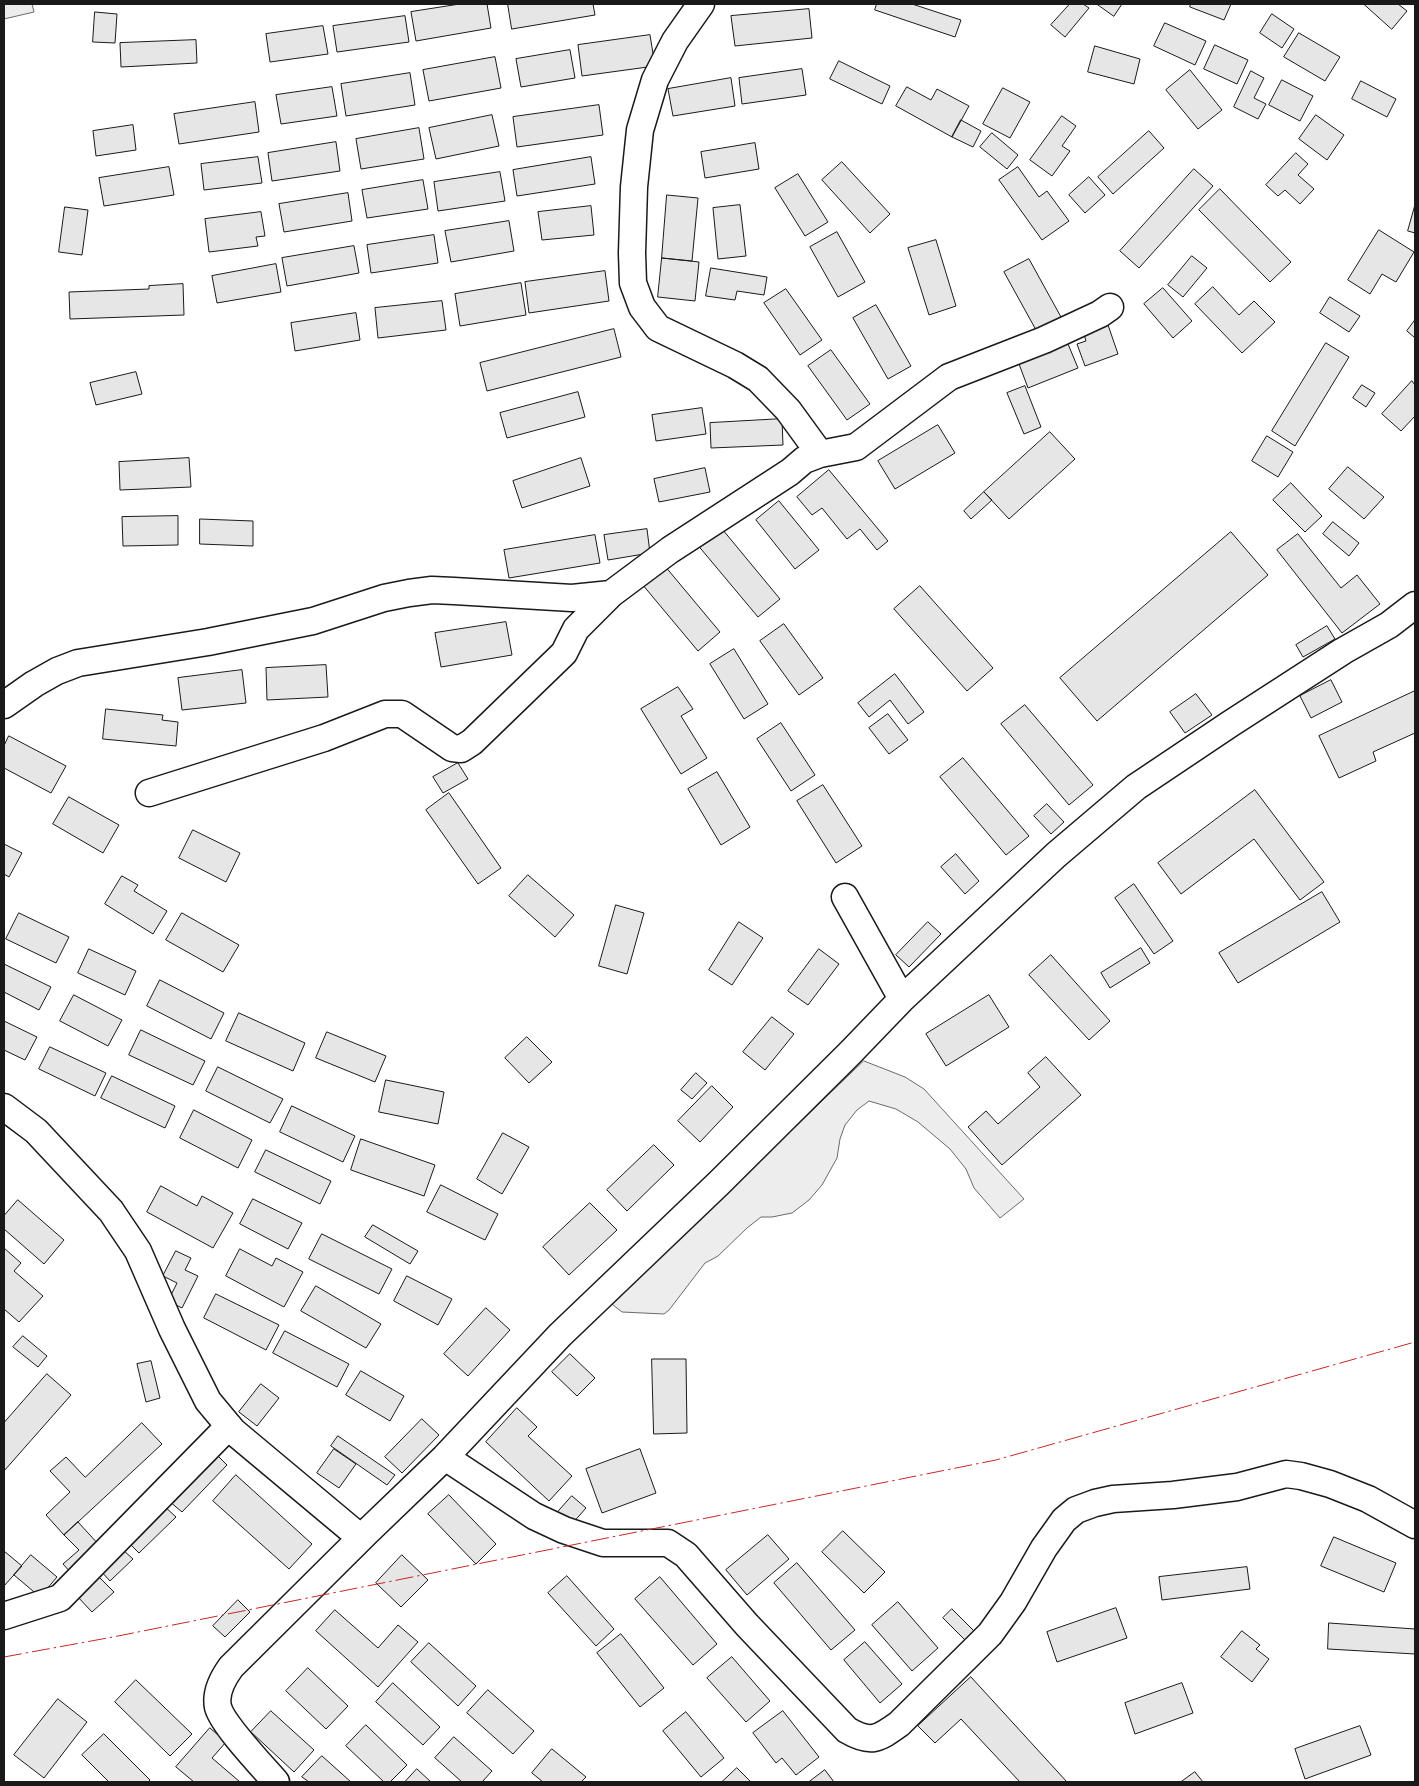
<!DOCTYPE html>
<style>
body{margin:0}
#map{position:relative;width:1419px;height:1786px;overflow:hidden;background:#fff;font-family:Manrope,sans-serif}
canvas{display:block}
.frame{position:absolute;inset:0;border:5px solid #1a1a1a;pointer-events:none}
</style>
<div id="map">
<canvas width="1419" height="1786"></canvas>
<div class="frame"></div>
</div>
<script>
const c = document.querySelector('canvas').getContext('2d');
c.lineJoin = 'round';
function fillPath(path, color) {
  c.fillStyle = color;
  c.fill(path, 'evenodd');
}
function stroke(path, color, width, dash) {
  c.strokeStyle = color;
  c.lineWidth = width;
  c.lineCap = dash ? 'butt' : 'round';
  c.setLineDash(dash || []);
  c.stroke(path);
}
const built = new Path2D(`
 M4,4H32L34,12L4,19Z
 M864,1061L905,1077L924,1089L1024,1199L1000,1218L974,1188L966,1169L950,1149L918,1122L896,1109L869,1101L857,1110L845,1125L840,1139L837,1158L822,1185L809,1200L792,1213L772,1217H761L747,1228L718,1256L705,1263L669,1310L664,1314L622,1312L612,1304Z`);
const building = new Path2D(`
 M460,4H487L491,28L416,41L411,12Z
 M508,4H593L595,15L512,29Z
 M877,4H912L961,20L955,37L875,10Z
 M1070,4H1083L1089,8L1065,37L1051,25Z
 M1097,4H1122L1114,16Z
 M1191,4H1231L1224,20L1190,7Z
 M1364,4H1398L1407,11L1392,29Z
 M809,9L812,38L735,46L731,16Z
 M95,12L117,14L115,43L93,42Z
 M1272,14L1294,29L1282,48L1260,33Z
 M405,16L409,42L337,52L333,26Z
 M1165,23L1206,41L1195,65L1154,46Z
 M323,26L328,54L270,62L266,34Z
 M1299,33L1340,57L1325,81L1284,57Z
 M650,35L655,66L582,76L578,45Z
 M196,40L197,63L121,67L120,43Z
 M1215,45L1248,60L1237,84L1204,69Z
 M1095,46L1140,59L1134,84L1088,72Z
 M570,50L575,78L521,87L516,59Z
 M495,57L501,88L429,101L423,70Z
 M839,61L890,86L882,104L830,79Z
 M802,69L806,95L742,104L739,78Z
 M1190,70L1222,110L1198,129L1166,90Z
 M1251,71L1264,78L1254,98L1266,104L1258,119L1234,107Z
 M410,73L415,105L346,116L341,84Z
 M731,78L735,106L673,116L668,89Z
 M1282,80L1313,96L1300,121L1269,105Z
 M1361,81L1396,99L1387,117L1352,99Z
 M332,87L337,116L281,124L276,95Z
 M907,87L931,100L937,89L969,106L952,137L896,106Z
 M1003,88L1030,102L1010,138L983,124Z
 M255,102L259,132L179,144L174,114Z
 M599,105L603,135L517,147L513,117Z
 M492,115L499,146L436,159L429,128Z
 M1316,115L1344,135L1327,160L1299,139Z
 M1062,116L1076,126L1062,146L1070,151L1052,176L1030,160Z
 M961,120L981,131L973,147L952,137Z
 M133,125L136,150L96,156L93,131Z
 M419,128L424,159L361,169L356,139Z
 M1149,131L1164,148L1113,194L1098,177Z
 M992,133L1018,155L1007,169L980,147Z
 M336,142L340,171L272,181L268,153Z
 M755,143L759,169L705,178L701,152Z
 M1296,153L1308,164L1298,175L1314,189L1300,204L1285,190L1278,196L1266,185Z
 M258,157L262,183L204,190L201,164Z
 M591,157L595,184L517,196L513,170Z
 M842,162L890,214L870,233L822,180Z
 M169,167L174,195L104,206L99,178Z
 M1018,167L1039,197L1047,191L1069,221L1042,240L999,180Z
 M1194,169L1213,186L1139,268L1120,251Z
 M500,172L505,201L438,211L434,182Z
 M798,174L828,222L805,236L775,188Z
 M1089,177L1105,195L1085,213L1069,195Z
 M423,180L428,209L367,218L362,190Z
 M1220,189L1291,262L1270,282L1199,210Z
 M348,193L352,221L284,232L279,204Z
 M667,195L698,198L692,261L662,258Z
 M740,205L746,256L718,259L713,208Z
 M1415,205V233L1408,231Z
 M591,206L594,235L542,240L538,212Z
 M65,207L88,210L82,255L59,252Z
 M261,212L265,236L256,237L258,246L209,252L205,219Z
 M509,221L514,251L451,262L445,231Z
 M1379,230L1414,252L1396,282L1382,274L1370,294L1348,280Z
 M837,232L865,282L838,297L810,247Z
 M434,235L438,263L371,273L367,245Z
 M936,240L956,306L929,315L908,248Z
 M354,246L359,273L287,286L282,258Z
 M1192,256L1207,268L1183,297L1168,285Z
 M662,258L699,262L695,301L658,297Z
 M1029,259L1061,317L1036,330L1004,272Z
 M276,264L281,292L217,303L212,276Z
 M711,268L767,277L764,295L737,291L735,300L706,296Z
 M605,271L609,301L529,313L525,282Z
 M521,283L526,315L460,326L455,294Z
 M183,284L184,315L70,319L69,292L149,289V286Z
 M1213,287L1239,315L1254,301L1275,322L1242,353L1195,304Z
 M1163,288L1192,321L1173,338L1144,304Z
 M786,289L822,340L800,355L764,303Z
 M1330,297L1360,316L1349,332L1320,313Z
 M442,301L446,330L378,338L375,308Z
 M876,305L911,366L888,379L853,318Z
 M356,313L360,340L295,351L291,323Z
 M1415,320V338L1407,331Z
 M1107,322L1118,354L1085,366L1077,344L1086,341L1083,331Z
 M614,329L621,357L487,391L480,363Z
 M1326,343L1349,357L1295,446L1272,431Z
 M1068,344L1078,368L1028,388L1019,364Z
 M831,350L870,404L847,420L808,366Z
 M136,372L142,394L96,405L90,383Z
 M1412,381L1415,385V416L1401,431L1382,414Z
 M1362,385L1375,393L1366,407L1353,398Z
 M1025,386L1041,427L1024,434L1007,393Z
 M578,392L585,417L507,438L500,413Z
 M702,408L706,434L656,441L652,415Z
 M782,419L783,445L711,448L710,423Z
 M938,425L955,453L895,489L878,461Z
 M1050,432L1075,459L1009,519L984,492Z
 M1267,436L1293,452L1278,477L1252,461Z
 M189,458L191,487L120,490L119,462Z
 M581,458L590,486L522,508L513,481Z
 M1348,467L1384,497L1364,519L1329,489Z
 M705,468L710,492L659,502L654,479Z
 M829,470L888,541L877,550L860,529L847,539L822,508L812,515L797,497Z
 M1291,483L1322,516L1305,532L1273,500Z
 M984,492L992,500L971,519L964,511Z
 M779,501L819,550L795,569L756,520Z
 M178,516V545L123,546L122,517Z
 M200,519L253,521V546L200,544Z
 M1333,522L1359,543L1349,556L1323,534Z
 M718,524L780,599L758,617L696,543Z
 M647,529L650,553L608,560L604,535Z
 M1231,532L1268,575L1097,721L1060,678Z
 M1298,534L1341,588L1357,575L1380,604L1342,633L1277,550Z
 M595,535L600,563L509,578L504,550Z
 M664,565L720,632L698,651L642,584Z
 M920,586L993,668L967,691L894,609Z
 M506,622L512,655L441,667L435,633Z
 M784,624L823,678L799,695L760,641Z
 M1327,626L1335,639L1303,657L1296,645Z
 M734,649L768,704L744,719L710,664Z
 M326,665L328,697L267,700L266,668Z
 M242,670L246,703L182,710L178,678Z
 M895,674L924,712L908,724L890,700L869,717L858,703Z
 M1331,680L1342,702L1311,718L1300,696Z
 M678,687L693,709L681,716L707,758L681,774L641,709Z
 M1415,691V733L1373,752L1376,761L1339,778L1319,736Z
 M1196,694L1212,715L1185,733L1170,712Z
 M1025,705L1093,785L1069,805L1001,724Z
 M106,709L163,715L162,720L178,722L176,746L103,739Z
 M888,714L908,740L889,754L869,728Z
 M781,723L815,775L791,791L757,739Z
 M9,736L66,766L51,793L4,768V746Z
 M963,758L1029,836L1006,855L940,777Z
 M458,763L468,779L443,793L433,777Z
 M717,772L750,827L721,845L688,789Z
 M823,785L862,846L836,863L797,801Z
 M1255,790L1324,882L1300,900L1254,839L1181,894L1158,863Z
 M449,793L501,868L478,884L426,810Z
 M69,797L119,825L103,853L53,824Z
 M1047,804L1064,822L1051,834L1034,816Z
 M193,830L240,853L226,882L179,858Z
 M4,844L22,853L9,877L4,874Z
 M956,854L979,881L965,894L941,867Z
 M528,875L574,915L555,937L509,896Z
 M122,876L138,885L134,891L167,911L153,934L105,904Z
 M1134,884L1173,941L1154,954L1115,898Z
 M1322,892L1340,922L1238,983L1219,953Z
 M616,905L644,913L627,974L599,966Z
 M19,913L69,937L56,963L6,939Z
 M182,913L239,945L223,972L166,940Z
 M739,922L763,938L732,985L709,970Z
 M928,922L941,934L909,967L896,955Z
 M1141,948L1150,963L1110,988L1101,973Z
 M89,949L136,971L125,995L78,973Z
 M819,949L839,964L808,1005L788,991Z
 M1051,955L1110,1021L1089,1040L1029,975Z
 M4,964L51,987L39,1010L4,992Z
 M160,980L224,1013L211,1039L147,1006Z
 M74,995L122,1020L108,1046L60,1021Z
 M989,995L1009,1027L946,1066L926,1034Z
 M239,1013L305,1043L293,1071L226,1041Z
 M772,1017L794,1034L765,1070L743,1052Z
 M4,1021L37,1037L25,1060L4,1050Z
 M141,1030L205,1061L193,1085L129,1055Z
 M327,1032L386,1056L375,1082L316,1058Z
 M527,1037L552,1062L529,1083L505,1058Z
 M50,1047L106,1073L95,1096L39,1069Z
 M1046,1057L1081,1095L1002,1165L968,1127L986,1111L998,1124L1040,1087L1028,1073Z
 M218,1067L283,1099L270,1123L206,1091Z
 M696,1073L707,1083L692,1099L681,1090Z
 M112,1076L175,1106L165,1128L101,1098Z
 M386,1080L444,1092L438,1124L379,1112Z
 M712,1086L733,1107L700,1142L678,1121Z
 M292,1106L355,1136L343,1162L280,1132Z
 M194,1110L252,1140L238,1168L180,1138Z
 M503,1133L529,1147L502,1194L477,1179Z
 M361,1139L435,1165L424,1196L351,1170Z
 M654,1145L674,1165L627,1211L607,1190Z
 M266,1150L331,1181L320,1204L255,1172Z
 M441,1185L498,1214L485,1240L427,1212Z
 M161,1186L197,1206L202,1196L233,1213L213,1248L147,1212Z
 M253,1199L302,1223L288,1249L240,1224Z
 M18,1200L64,1240L44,1264L4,1229V1216Z
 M590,1203L617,1230L569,1275L543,1247Z
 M373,1225L418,1251L410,1264L365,1237Z
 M322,1234L392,1269L379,1294L309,1259Z
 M4,1248L21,1263L14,1271L43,1296L19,1322L4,1309Z
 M240,1249L272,1266L276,1258L303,1272L284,1307L226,1276Z
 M176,1251L191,1258L185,1270L198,1276L182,1308L168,1301L177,1283L163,1276Z
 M407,1276L452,1299L438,1325L394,1301Z
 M316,1286L381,1324L366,1348L301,1311Z
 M216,1294L279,1325L266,1350L204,1318Z
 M486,1308L510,1330L468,1376L444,1354Z
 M285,1331L349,1364L337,1387L273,1353Z
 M23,1336L47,1356L38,1367L13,1347Z
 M570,1354L595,1378L577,1396L552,1372Z
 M652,1359H686L687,1433L654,1434Z
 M151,1361L160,1398L146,1402L137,1364Z
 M361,1371L404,1396L390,1421L346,1395Z
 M47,1374L71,1395L4,1471V1423Z
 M261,1384L279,1398L257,1426L239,1412Z
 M517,1408L537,1427L528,1436L572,1476L549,1501L486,1442Z
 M422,1419L439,1435L402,1473L385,1457Z
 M142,1423L162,1444L64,1535L46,1515L70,1492L50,1471L66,1457L85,1477Z
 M338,1436L395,1475L387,1485L331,1446Z
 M334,1449L356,1464L339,1488L317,1473Z
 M640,1449L656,1493L602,1513L586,1469Z
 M215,1453L227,1465L182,1512L169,1501Z
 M236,1475L312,1544L289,1569L213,1501Z
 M449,1495L496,1544L476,1564L428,1514Z
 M572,1496L586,1508L571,1525L557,1513Z
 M164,1506L176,1517L139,1553L128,1542Z
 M78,1522L100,1546L71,1573L63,1564L79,1550L64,1535Z
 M843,1531L885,1572L864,1593L822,1552Z
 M768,1535L789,1559L747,1595L726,1570Z
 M1334,1537L1396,1563L1384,1592L1321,1566Z
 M122,1549L133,1559L110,1581L100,1570Z
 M4,1551L22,1566L4,1586Z
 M31,1555L57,1577L40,1597L14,1575Z
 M402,1555L428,1580L401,1607L376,1583Z
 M797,1563L855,1630L831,1650L774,1583Z
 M1247,1567L1250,1589L1162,1600L1159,1577Z
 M97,1575L114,1592L92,1612L76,1595Z
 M567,1576L614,1629L596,1646L548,1593Z
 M660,1577L717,1644L693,1665L635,1599Z
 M238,1600L250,1612L225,1637L213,1626Z
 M898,1602L938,1648L912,1671L872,1625Z
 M1116,1608L1127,1638L1057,1662L1047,1632Z
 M952,1609L976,1633L967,1642L943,1618Z
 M335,1610L378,1648L398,1625L418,1642L378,1687L316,1631Z
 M1329,1623L1415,1629V1654L1328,1649Z
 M1242,1631L1260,1645L1256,1649L1269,1659L1252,1682L1221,1657Z
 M621,1634L664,1688L640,1707L597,1653Z
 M865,1642L902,1684L880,1703L844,1660Z
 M429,1643L476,1686L458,1706L411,1662Z
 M732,1657L770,1701L746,1722L707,1678Z
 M308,1668L348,1706L326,1729L286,1691Z
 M971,1677L1067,1782H1020L961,1719L935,1743L918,1726Z
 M136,1680L192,1734L170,1756L115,1702Z
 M393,1683L440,1727L423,1745L376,1702Z
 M1182,1683L1193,1713L1135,1734L1125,1703Z
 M488,1690L534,1731L513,1754L467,1713Z
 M58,1699L87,1722L44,1778L14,1755Z
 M271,1711L314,1750L294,1772L251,1732Z
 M783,1711L819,1757L796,1775L782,1758L776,1763L753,1733Z
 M686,1712L724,1758L701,1777L663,1731Z
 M366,1725L407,1765L390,1782H384L346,1746Z
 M1360,1726L1371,1755L1305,1779L1295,1749Z
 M210,1728L226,1742L212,1758L240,1782H194L176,1767Z
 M104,1734L150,1780L148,1782H109L82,1755Z
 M454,1737L492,1771L482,1782H462L435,1758Z
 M552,1749L586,1777L581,1782H543L532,1773Z
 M322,1756L351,1782H309L302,1777Z
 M737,1768L751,1782H722Z
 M417,1769L431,1782H405Z
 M825,1770L834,1782H809Z
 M1195,1772L1203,1782H1181Z`);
const minor = new Path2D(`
 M701,4L675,41L655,80L640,130L634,187L632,253L633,283L642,307L658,328L735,365L758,379L788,410L820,454
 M4,705L34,684L57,671L78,663L208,642L313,621L384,598L409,593L432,590L454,591L572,598L611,594L670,550L790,472L804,460L820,454L856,447L949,377L1044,340L1100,314L1110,307
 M149,793L324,738L385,714H402L452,748L461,749L472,742L564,653L576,629L611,594
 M845,897L902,999
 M4,1107L36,1131L111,1211L138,1251L172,1329L208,1401L233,1431L361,1538
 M445,1457L534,1516L564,1530L603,1543H668L686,1555L747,1625L847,1730C871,1744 878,1739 899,1724L990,1634L1013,1602L1044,1548L1064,1520L1076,1510L1095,1503L1113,1499L1173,1495L1237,1487L1286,1474L1301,1476L1330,1484L1368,1499L1415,1525
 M4,1616L60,1598L229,1426
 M276,1782C263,1767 222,1724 218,1707C215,1693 223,1678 231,1667L367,1532L445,1457L560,1335L719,1183L850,1053L902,999L1056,855L1136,787L1230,724L1343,651L1389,625L1415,605`);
const power = new Path2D(`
 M4,1657L113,1637L996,1460L1415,1342`);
fillPath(built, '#ededed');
stroke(built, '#6a6a6a', 1);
fillPath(building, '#e6e6e6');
stroke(building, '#1a1a1a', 1);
stroke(minor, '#1a1a1a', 29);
stroke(minor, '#fff', 26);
stroke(power, '#c62828', 1, [18, 4, 2.5, 4]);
</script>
